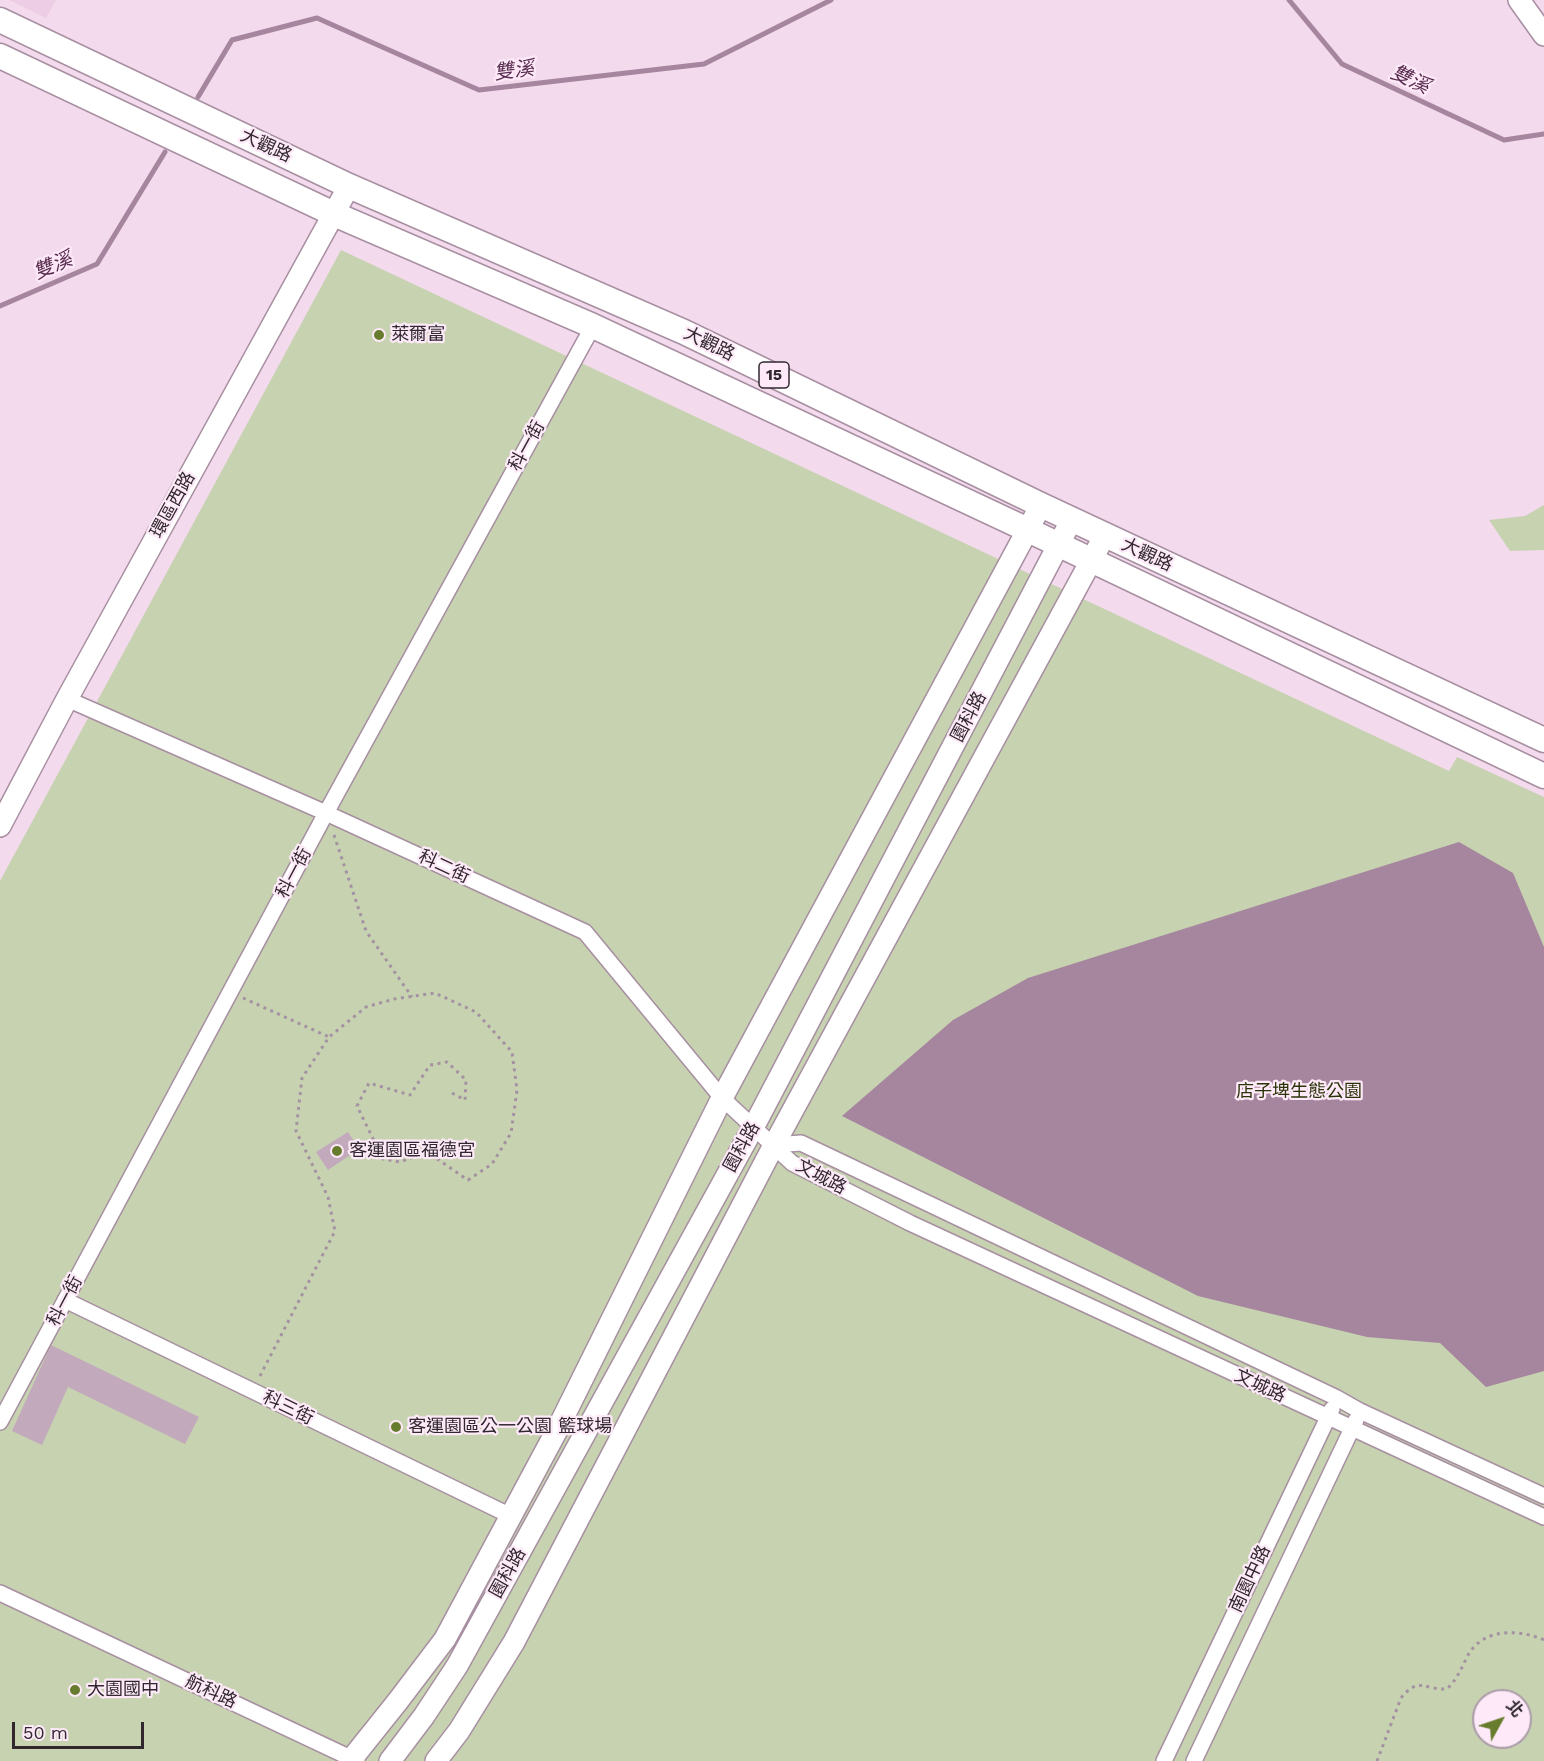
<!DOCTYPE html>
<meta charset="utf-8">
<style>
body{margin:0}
#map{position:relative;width:1544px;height:1761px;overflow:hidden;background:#f3daed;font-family:"Work Sans","Noto Sans TC",sans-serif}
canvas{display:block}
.north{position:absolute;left:1472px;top:1689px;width:60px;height:60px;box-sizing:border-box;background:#fde9f8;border:2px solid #ab9ca8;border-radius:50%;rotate:50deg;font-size:16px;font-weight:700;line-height:24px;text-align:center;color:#31282f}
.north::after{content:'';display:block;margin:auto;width:21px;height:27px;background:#677c2c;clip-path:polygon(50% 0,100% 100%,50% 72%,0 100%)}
.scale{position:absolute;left:12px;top:1722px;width:132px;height:27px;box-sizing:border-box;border:3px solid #31282f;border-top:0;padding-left:8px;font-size:18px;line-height:21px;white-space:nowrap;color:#31282f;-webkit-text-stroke:4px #fde9f8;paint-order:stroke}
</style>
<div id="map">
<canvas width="1544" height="1761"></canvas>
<div class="north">北</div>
<div class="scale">50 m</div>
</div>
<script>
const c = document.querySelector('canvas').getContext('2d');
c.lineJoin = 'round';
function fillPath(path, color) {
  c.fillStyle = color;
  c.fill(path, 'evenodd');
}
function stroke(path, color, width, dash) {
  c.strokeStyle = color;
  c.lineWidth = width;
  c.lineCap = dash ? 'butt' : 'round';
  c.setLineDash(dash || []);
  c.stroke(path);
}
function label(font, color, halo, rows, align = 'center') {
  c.font = font + ' "Work Sans","Noto Sans TC",sans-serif';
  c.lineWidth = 4.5;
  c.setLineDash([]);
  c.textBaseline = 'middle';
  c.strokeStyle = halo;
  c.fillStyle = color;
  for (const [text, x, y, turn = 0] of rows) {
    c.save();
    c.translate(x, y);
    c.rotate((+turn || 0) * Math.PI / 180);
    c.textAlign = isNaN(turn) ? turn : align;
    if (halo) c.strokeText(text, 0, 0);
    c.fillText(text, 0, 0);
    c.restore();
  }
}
const built = new Path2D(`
 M9,0H56L46,18Z`);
const green = new Path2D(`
 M341,250L1449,771L1457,757L1544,797V1761H0V881ZM1484,1701H1520V1737H1484Z
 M1544,505V550L1510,551L1489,520L1525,516Z`);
const water = new Path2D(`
 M1459,842L1513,873L1544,947V1371L1486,1387L1440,1343L1367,1337L1198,1296L842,1116L953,1020L1028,978Z`);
const stream = new Path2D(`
 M1289,0L1342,64L1504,140L1544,134
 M198,97L232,40L317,18L479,90L704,64L831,0
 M0,306L97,264L165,152`);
const building = new Path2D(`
 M348,1132L359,1149L328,1170L316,1152Z
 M51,1345L199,1417L185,1444L68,1387L42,1445L12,1431Z`);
const path = new Path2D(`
 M334,835L366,931L412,997
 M243,998L329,1037
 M260,1376L335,1231L328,1197L296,1131L302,1078L329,1037L366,1007L394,999L435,993L476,1012L512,1052L517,1090L511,1133L492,1164L468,1180L427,1152L400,1162L383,1159L357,1106L369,1083L410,1095L430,1065L447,1062L466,1080L465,1100L452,1093
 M1377,1761L1401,1698C1419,1676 1424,1690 1447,1689C1454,1682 1459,1674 1463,1665C1466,1660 1468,1653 1473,1648C1490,1628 1522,1630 1544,1640`);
const street = new Path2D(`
 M67,699L326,813L585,932L722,1098L792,1163L910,1223L1544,1517
 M774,1145L801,1143L1337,1398L1360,1411L1544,1496
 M65,1300L511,1516
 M0,1422L326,813L593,326
 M0,1593L357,1761
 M1164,1761L1332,1409
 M1194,1761L1356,1420`);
const secondary = new Path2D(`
 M1519,0L1544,35
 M0,826L67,699L349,186
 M350,1761L398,1701L445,1639L557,1430L722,1098L1041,505
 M390,1761L424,1716L457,1666L753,1128L1072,519
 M436,1761L459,1731L514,1642L774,1145L1105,535`);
const primary = new Path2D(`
 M0,20L349,186L684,332L1041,505L1544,740
 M0,56L334,214L593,326L1028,530L1544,776`);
const markers = [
 [379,335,6,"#677c2c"],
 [337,1151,6,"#677c2c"],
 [396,1427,6,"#677c2c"],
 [75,1690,6,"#677c2c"]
];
const shields = [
 [774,375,30]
];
const shieldNames = [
 ["15",774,375]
];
const streetNames = [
 ["大觀路",266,146,25],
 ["大觀路",709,344,26],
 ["科一街",527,446,-61],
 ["環區西路",173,505,-61],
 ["大觀路",1147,555,25],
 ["園科路",969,717,-62],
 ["科二街",444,867,25],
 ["科一街",294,873,-62],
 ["園科路",742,1147,-61],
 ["文城路",821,1177,28],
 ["科一街",65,1301,-62],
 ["文城路",1260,1386,25],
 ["科三街",288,1408,26],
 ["園科路",508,1573,-61],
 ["南園中路",1250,1579,-65],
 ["航科路",211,1692,25]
];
const poiNames = [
 ["萊爾富",391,335],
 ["客運園區福德宮",349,1151],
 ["客運園區公一公園 籃球場",408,1427],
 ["大園國中",87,1690]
];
const parkNames = [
 ["店子埤生態公園",1299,1092]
];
const waterNames = [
 ["雙溪",514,71,-7],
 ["雙溪",1410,80,25],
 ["雙溪",53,266,-23]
];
fillPath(built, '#edcde5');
fillPath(green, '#c7d2b1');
fillPath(water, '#a6859e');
stroke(stream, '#a6859e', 5);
fillPath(building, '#c2a9bc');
stroke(street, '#a78fa1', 18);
stroke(secondary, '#a78fa1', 24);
stroke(primary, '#a78fa1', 27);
stroke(path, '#a592a1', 3, [3, 4.5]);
stroke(street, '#fff', 15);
stroke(secondary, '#fff', 21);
stroke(primary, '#fff', 24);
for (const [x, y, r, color] of markers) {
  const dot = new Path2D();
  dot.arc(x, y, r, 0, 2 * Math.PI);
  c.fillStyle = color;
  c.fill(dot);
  stroke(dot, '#fde9f8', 2);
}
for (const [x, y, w] of shields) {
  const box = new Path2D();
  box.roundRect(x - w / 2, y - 13, w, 26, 4.5);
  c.fillStyle = '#fde9f8';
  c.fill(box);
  stroke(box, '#31282f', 1.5);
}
label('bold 16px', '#31282f', null, shieldNames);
label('18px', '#31282f', '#fde9f8', streetNames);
label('18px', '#31282f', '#fde9f8', poiNames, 'left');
label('18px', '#2a3408', '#fde9f8', parkNames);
label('italic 20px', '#5a2e51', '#fde9f8', waterNames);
</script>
